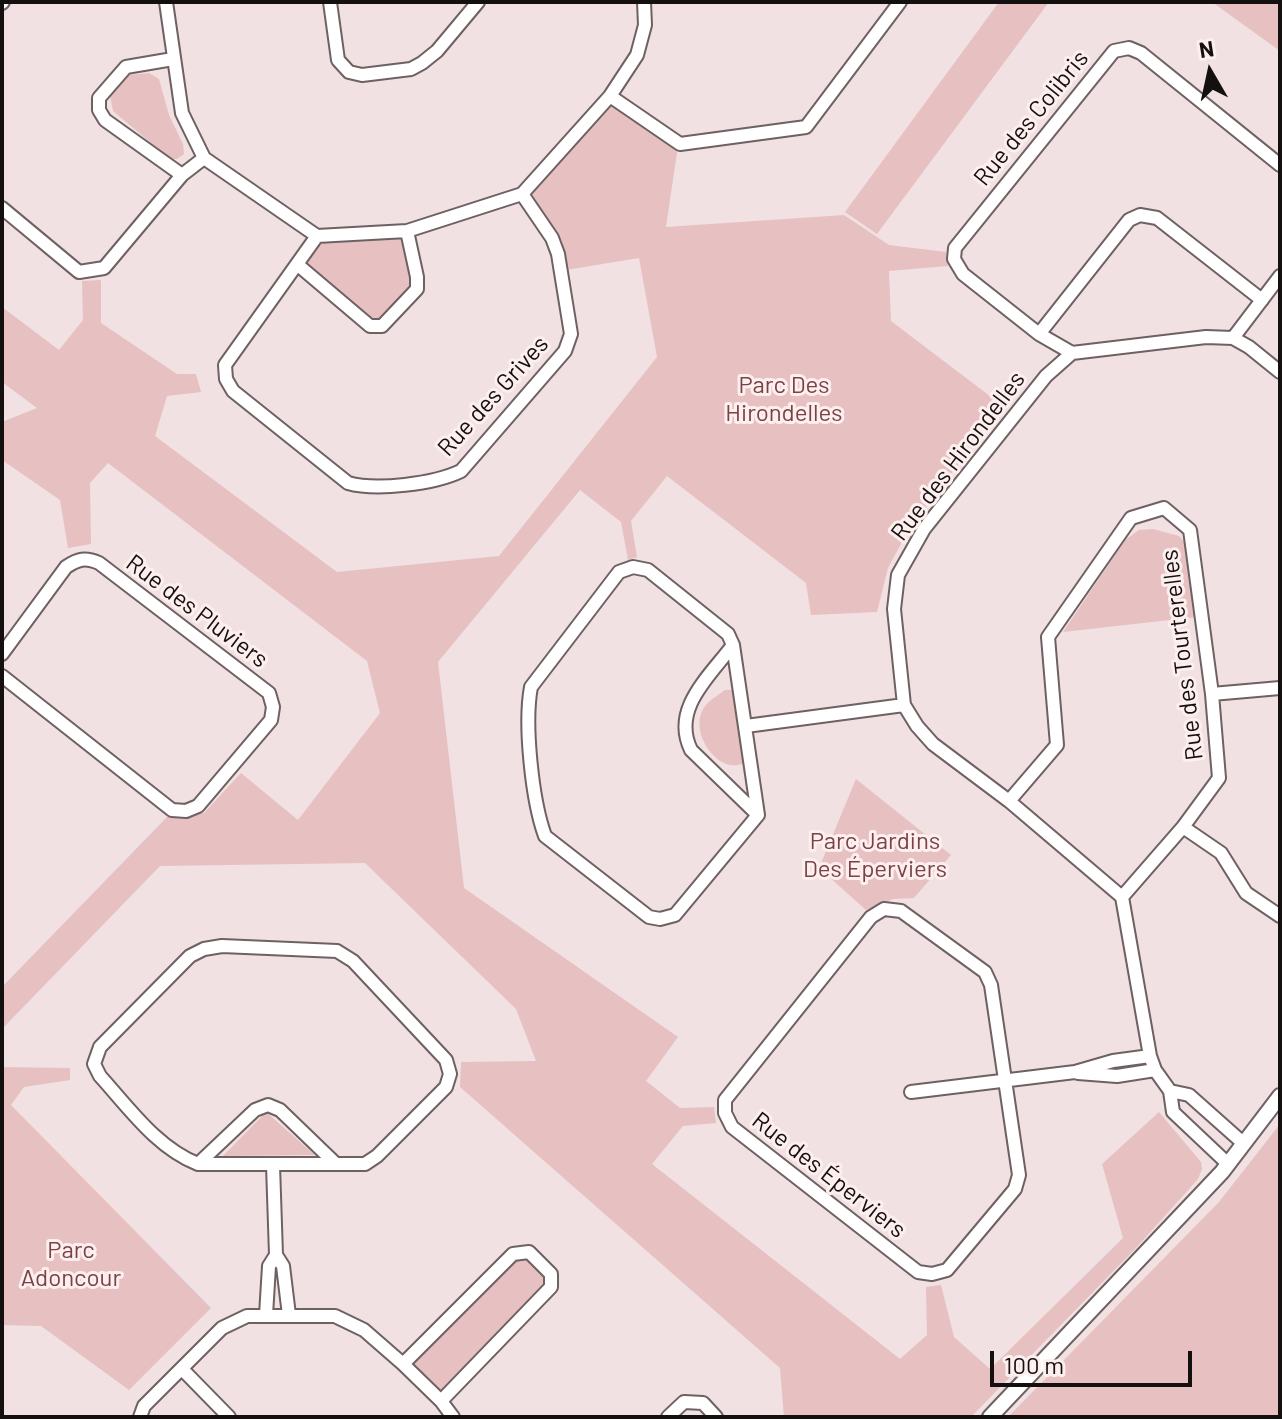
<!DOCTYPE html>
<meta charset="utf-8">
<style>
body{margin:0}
#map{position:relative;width:1282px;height:1419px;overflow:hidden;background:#f1e1e2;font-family:Barlow,sans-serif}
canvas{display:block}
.frame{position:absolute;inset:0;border:4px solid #151010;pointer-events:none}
.north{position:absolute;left:1170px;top:32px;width:80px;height:80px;-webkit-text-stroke:6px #feefef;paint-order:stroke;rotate:351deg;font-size:22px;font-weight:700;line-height:32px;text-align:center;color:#151010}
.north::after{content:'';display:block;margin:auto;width:28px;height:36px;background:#151010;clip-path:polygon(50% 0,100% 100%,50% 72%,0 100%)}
.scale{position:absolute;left:990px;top:1351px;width:202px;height:36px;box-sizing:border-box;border:4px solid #151010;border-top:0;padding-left:10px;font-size:24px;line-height:28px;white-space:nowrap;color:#151010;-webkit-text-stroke:6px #feefef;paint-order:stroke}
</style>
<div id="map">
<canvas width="1282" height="1419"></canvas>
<div class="frame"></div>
<div class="north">N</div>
<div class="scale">100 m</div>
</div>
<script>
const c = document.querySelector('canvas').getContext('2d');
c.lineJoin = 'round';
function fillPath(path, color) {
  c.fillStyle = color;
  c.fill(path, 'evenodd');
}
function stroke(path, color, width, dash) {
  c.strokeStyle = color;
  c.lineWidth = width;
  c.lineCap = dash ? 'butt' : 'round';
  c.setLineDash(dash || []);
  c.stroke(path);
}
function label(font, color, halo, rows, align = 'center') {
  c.font = font + ' Barlow,sans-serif';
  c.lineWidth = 6;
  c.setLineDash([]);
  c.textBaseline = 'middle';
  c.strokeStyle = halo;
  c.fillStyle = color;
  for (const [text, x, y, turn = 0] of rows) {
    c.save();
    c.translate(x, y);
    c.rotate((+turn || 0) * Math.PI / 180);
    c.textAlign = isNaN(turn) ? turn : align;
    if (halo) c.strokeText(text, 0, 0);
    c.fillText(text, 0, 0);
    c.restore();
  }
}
const green = new Path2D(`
 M999,2H1049L877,234L845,212Z
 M1212,2H1280V51Z
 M149,73L159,79L169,115L183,144L184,154L177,159H170L113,111L110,96L129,75Z
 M611,100L678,146L666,227L844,215L889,245L946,252L948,266L889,271L891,321L1003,406L909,529L888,568L877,612L811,615L806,583L667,476L631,521L637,557L628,560L621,522L580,490L438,662L464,888L678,1037L646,1081L680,1108L714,1107L716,1123L683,1126L652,1164L900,1359L927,1335L926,1287L941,1285L954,1337L990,1369L1123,1238L1102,1164L1159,1112L1201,1162L1202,1169L1198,1179L1136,1248L971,1417H784L780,1368L460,1087L461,1062L536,1061L516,1009L365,863L160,866L2,1029V987L167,817L204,813L241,773L298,820L380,713L367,661L108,463L90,483L91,544L68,548L60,500L2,460V422L37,408L2,382V307L59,350L83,320L82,281L101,280V323L177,374H196L201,392L167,396L155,436L337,572L499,556L657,357L639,258L566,270L562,241L526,193Z
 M404,234L414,289L389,317L371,323L303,265L319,238Z
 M1153,529L1179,536L1187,545L1197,617L1063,632L1125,540L1139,530Z
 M725,690H734L748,761C722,779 690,737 702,711C707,701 717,696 725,690Z
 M856,779L951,855L914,898L893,899L866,910L819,868Z
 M2,1067L70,1068V1080L24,1087L11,1105L211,1308L129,1390L41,1326L2,1325Z
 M266,1112L315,1155L223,1156Z
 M1280,1124V1417H1008L1219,1202Z
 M529,1252L551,1274V1287L441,1401L403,1364L513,1254Z`);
const minor = new Path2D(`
 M166,2L182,113L204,158L317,236L407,231L522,194L610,96L637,55L645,25L644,2
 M330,2L338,60L349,72L362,75L411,69L422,63L437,51L478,2
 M2,3L3,2
 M173,59L126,67L99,98V110L105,120L182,175
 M610,96L680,144L806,127L900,2
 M2,208L79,272L104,268L182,175L204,158
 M317,236L225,365L226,379L233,391L348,483C376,491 434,484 461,471L565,351L571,334L558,254L552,238L522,194
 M298,265L370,326H382L417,289V277L407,231
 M1039,334L1129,220L1140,215L1157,218L1262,300
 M1233,338L1280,276
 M1072,353L1039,334L963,274L954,259L955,248L1114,51L1129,48L1141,53L1280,165
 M633,567L648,570L728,634L733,645L758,815L675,915L660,919L649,917L545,836C532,800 524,724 531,687L619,572Z
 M733,645C709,677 671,709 691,750L758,815
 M2,654L66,567C78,559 85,557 99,563L269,693L273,707L271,720L198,806L186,811L172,810L2,676
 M1212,694L1280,688
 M746,726L904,705
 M1009,801L1057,745L1048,637L1131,518L1164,508L1190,530L1212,694L1219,778L1183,827L1122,897
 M1183,827L1221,853L1246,893L1280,916
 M884,909L901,911L985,972L991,985L1019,1175L1015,1189L947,1270L932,1274L918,1272L732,1127L725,1113V1100L871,917Z
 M222,946L337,951L353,961L446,1060L450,1074L446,1087L377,1156L365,1164H198C157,1148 129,1108 100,1076L94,1064L100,1047L190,956L204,949Z
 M1078,1073L1117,1076L1155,1070
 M1170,1091L1189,1095L1243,1143
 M911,1092L1075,1072L1113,1061L1150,1056
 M1227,1163L1173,1112L1170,1091L1155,1070L1150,1056L1122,897L1009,801L933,744L917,726L904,705L894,609L898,575L924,529L1046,376L1072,353L1206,337L1233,338L1249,347L1280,372
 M198,1164L255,1110L268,1105L280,1110L336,1164
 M273,1165L276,1255
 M266,1315L269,1266L276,1255L283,1266L289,1315
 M403,1364L513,1254L529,1252L551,1274V1287L441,1401
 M182,1369L229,1417
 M140,1417L144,1406L222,1328L247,1316H335L364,1330L403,1364L441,1401L453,1417
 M668,1417L684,1402L703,1403L716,1417`);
const tertiary = new Path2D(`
 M990,1417L1222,1172L1280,1096`);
const streetNames = [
 ["Rue des Colibris",1031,118,-51],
 ["Rue des Grives",493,396,-48],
 ["Rue des Hirondelles",958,456,-53],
 ["Rue des Pluviers",197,611,37],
 ["Rue des Tourterelles",1182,655,-97],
 ["Rue des Éperviers",829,1175,38]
];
const parkNames = [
 ["Parc Des",784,385],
 ["Hirondelles",784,413],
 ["Parc Jardins",875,841],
 ["Des Éperviers",875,869],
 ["Parc",71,1250],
 ["Adoncour",71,1278]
];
fillPath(green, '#e7c0c2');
stroke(minor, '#6e6162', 16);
stroke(tertiary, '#6e6162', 18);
stroke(minor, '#fff', 12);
stroke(tertiary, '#fff', 14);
label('24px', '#151010', '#feefef', streetNames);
label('24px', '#794247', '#feefef', parkNames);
</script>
